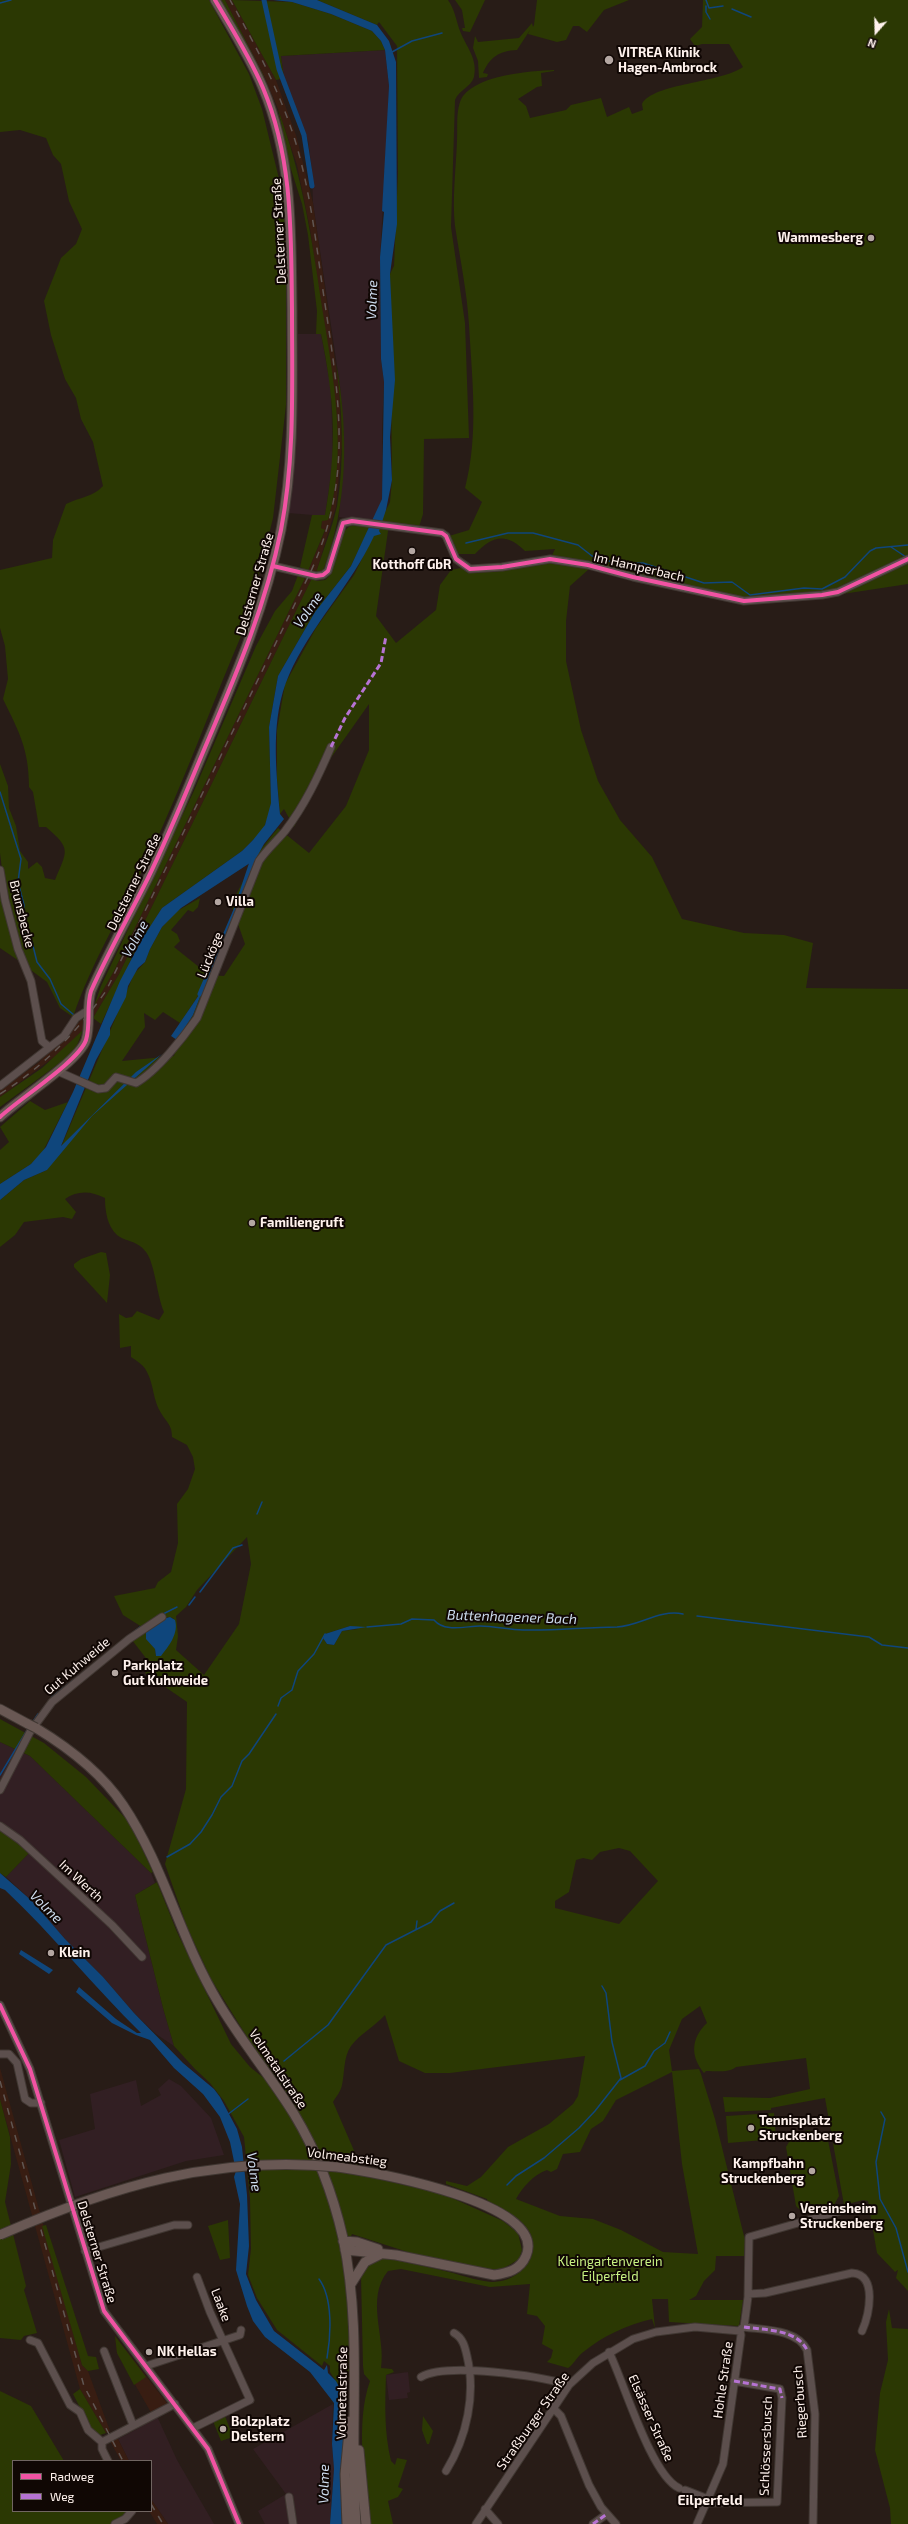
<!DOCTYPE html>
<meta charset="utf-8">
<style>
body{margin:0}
#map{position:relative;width:908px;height:2524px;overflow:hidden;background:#281c17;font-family:"Exo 2",sans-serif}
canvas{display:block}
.legend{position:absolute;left:12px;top:2460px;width:140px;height:52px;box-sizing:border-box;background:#100704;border:1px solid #706561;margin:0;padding:5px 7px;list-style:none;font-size:12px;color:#fff2ed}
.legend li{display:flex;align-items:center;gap:8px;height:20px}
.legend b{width:20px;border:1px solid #706561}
.north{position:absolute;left:856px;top:12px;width:40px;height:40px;-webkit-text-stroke:3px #100704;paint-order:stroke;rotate:200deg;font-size:11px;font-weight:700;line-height:16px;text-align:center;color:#fff2ed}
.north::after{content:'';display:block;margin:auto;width:14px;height:18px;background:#fff2ed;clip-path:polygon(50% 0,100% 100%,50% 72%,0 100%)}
</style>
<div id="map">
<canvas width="908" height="2524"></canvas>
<ul class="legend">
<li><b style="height:5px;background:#f153a3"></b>Radweg</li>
<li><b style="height:5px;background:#b673d3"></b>Weg</li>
</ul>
<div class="north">N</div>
</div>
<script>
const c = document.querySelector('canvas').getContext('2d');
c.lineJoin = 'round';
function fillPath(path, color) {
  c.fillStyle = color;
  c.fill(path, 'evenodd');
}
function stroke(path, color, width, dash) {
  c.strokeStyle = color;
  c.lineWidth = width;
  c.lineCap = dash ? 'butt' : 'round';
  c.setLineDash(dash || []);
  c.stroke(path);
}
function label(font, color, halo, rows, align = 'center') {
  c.font = font + ' "Exo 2",sans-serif';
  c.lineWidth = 4;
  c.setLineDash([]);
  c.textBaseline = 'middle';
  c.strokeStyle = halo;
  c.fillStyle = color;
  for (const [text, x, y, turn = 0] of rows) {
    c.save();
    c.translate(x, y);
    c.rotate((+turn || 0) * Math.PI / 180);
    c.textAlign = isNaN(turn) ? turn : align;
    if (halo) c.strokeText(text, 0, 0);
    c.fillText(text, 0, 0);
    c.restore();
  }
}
const commercial = new Path2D(`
 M333,2404L332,2444L334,2469L330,2524H265L258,2511L286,2494L253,2449Z
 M156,2414L177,2460L214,2524H168L151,2499V2461H129L118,2439L139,2428L148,2418Z`);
const industrial = new Path2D(`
 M385,50L389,86L388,118L380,257L381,359L384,382L382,429L383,486L382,499L373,522L339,517L344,445L340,386L313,203L312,170L308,141L284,78L281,56Z
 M298,334H321L331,388L333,462L325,516L288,513L296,433Z
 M0,1742L30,1756L151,1873L155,1883L135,1895L163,2008L174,2046L156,2034L134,2013L103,1977L65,1939L32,1901L6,1877L29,1853L0,1829Z
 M169,2079L181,2086L211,2118L224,2155L186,2161L75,2197L59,2140L95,2129L90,2094L136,2080L141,2106L161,2095L158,2089Z
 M408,2372L410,2392L407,2393L408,2398L389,2400L386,2375Z`);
const built = new Path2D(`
 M225,0H232L276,80L296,135L313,203L339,388L342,445L336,507L316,573L308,571L325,531L321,528L322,521L329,517L335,486V407L310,229L297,165L278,109L264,76Z
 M306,576L312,578L119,974L93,1018L94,1006L114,971Z
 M83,1018V1030L61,1052L0,1097V1090L38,1063Z
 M0,2068L82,2365L88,2371L110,2431L106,2433L80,2389L0,2099Z
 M115,2336L170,2407L153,2416L117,2353Z
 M114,2439H118L129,2461H121L110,2441Z
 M151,2499L168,2524H157L149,2511H151Z`);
const green = new Path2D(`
 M0,0H209L249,74L262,109L282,191L286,238V405L273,518L247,622C213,700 185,781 148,858C123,911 92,961 73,1017L60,1008L47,982L28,968L19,948L4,885L0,853V764L8,786L9,808L16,826L20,851L28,862V869L37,862L42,867L45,878L55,880C67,851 72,849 46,827H39L33,792L29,787C29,749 19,732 3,699L8,679L5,646L0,628V570L52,558L53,540L66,504C80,497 93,497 103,486L93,442L81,419L76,398L65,379L51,335L44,301L61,258L76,244L82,229L69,201L61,164L53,155L46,138L20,130L0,132Z
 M221,0H225L264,76L263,77Z
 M232,0L292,2L331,14L372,31L381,41L385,50L281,56L284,78L276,80Z
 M317,0H448C455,10 456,20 460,31C466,47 478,58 474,77C471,87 459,90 455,100L451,227L465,323L469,438L424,439L423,514L419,527L389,524L376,616L396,643L436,610L440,585L451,570L461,568L467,571L550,560L555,549L525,551C506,532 492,536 475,554H455L449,536L469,530L482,502L465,488C479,435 472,379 469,325C467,291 460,259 455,226C452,199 456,168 457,141C458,128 455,108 463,96C479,75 529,71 554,70V71L541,73L542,86L537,87L518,99L526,106L530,118L566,110L571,105L601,98L607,117L629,107L632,114L643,110L642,104C653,83 721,83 743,67L729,44H702L695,46L690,39L702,27L703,0H908V584L823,597L762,602L589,569L570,586L566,621V661L581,730L598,781L620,820L652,857L682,919L744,933L784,935L813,943L806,988L908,989V2291L896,2278L898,2270L895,2272L877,2253L868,2201L863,2200L844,2205L825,2098L771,2108V2110L725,2112L723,2097L770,2098L810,2089L806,2058L736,2067C729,2073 715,2071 706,2071L704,2073C690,2056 691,2038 707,2023L700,2006L682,2019L669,2050L672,2071L699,2069L701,2074L715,2119L745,2240L744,2256H716L715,2270L704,2281L696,2296L689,2300H743L739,2326L669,2322L668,2299H652L655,2328L652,2319C626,2325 603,2336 582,2353C576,2358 574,2364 568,2368L547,2362L551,2358L553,2350L542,2344L545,2326L537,2316L527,2314L530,2284L490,2287L401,2269L388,2271C365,2299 386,2337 381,2368L392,2369L394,2372L386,2375C385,2405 384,2432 391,2461L395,2465L397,2458L407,2460L398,2487L403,2489L398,2497L388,2501L393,2524H369C365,2480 355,2423 370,2381L364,2374L363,2366L361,2276L363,2271L372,2261L385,2258C408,2262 431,2268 453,2273C466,2277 480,2281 492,2282C513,2282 534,2266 533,2245C532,2221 506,2212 488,2203L487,2199L446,2184V2181L467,2186L481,2177L508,2147L549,2124L573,2104L578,2096L585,2056L450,2073H425L399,2061L385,2015C374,2027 361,2033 351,2046C343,2058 345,2072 342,2085C341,2091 336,2097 333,2102L365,2176L443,2194L503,2221L518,2233L522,2250L519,2259L511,2264L502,2269H487L420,2256L352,2234L345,2250L355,2318L346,2397L330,2372V2366L324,2361L322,2366L277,2330L257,2298L248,2275L251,2249L250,2199L244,2137L224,2101L210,2083L195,2069L174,2046L163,2008L135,1895L157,1882L177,1932L231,2044L250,2067L275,2087L277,2085L211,1979L187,1927L165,1864L186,1789L187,1702L145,1673L152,1666L132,1640L142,1627L123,1615L114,1596L155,1588L158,1582L171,1572L178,1543L177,1504L188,1489L195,1469L193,1457L187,1445L172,1437C172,1425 167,1423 161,1413C153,1401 154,1385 147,1372C144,1365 137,1361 131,1357V1346L120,1348L119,1314L126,1318L132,1317L137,1311L159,1320L164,1312C157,1296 155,1264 146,1252C137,1240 126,1242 117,1235C107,1226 105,1210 105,1198C91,1191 78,1190 65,1199L76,1212L72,1219L63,1217L24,1222L15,1235L0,1247V1200L24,1180L47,1170L61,1147L134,974L145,962L150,949L162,927L177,911L200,898L198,907L193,912L188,910L171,930L177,934L180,941L174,947L209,975L224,976L245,944L231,904L258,853L278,828L309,853L346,806L369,750V704L328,762L294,827L284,809L280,814L277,779V730L285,684L316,628L354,575L390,502L392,480L390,274L394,266L398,173L397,46L379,22L377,25ZM202,990L193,1015L177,1040L174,1056L122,1061L145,1027L144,1013L155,1020L163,1012L180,1023ZM247,1537L251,1564L239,1624L204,1675L176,1650L178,1636L176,1616L186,1607L197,1590ZM167,1617L173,1618C175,1637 170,1644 156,1656L155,1649ZM350,1626L358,1629L342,1631L334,1645L327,1644L323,1638L325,1634ZM619,1848L630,1851L658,1881L619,1924L555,1908V1901L569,1892L576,1860L583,1858L592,1860L600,1852ZM672,2072L682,2164L698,2254L663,2252L621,2230L593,2219L560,2216L516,2199C522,2188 534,2174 547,2170L551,2172L557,2169L563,2154L580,2152L591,2129L603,2121L616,2100Z
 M455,0H485L470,32L463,31L462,28H465L462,10Z
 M537,0H629L604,10L587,32L579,26H573L566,40L557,42L528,34L530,30L517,50C499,51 490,57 483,73L488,74L487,77L479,78L478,61L473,48L475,36L478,42L519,38L532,23L533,27L534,25Z
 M278,109C302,175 312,238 322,307C333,375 348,452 328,520L322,521L321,528L325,530L308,571L300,567L312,515H325C337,447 335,402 321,334H316L317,311L308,235L302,204L290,166Z
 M336,363C349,431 348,506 323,571L316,573C323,550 332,529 337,506C345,458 342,410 336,363Z
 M351,525L370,526L351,566L315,612L278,676L269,727L271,803L269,814L263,830L242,851L162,908L135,951L101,1024L93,1018L119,974L312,578L317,581L325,580L330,575L343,532Z
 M298,575L306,576L114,971L94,1006L101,986L193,793L256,646L275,611L292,591Z
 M0,884L22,963L0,948Z
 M83,1030L76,1048L68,1057L0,1107V1097L42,1068Z
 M30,1101L45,1110L68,1102L42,1153L31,1164L0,1184V1150L9,1142L0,1127Z
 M101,1252L106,1253L110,1275L107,1303L74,1267V1264L81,1259Z
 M0,1719L44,1743L86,1777L130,1823L153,1872L151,1873L30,1756L0,1742Z
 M0,1829L29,1853L6,1877L0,1873Z
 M0,2099L10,2137L11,2164L5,2202L26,2286L24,2290L37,2333L24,2336L21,2340L0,2338Z
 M774,2113L776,2139L728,2143L726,2116Z
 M808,2130L824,2135L828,2140L839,2196L834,2205C824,2210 805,2217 796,2206L786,2147L792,2137Z
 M228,2220L230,2258L220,2260L208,2226Z
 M46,2225L88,2356L96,2357L99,2369L88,2371L82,2365L42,2226Z
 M889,2309L892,2328L908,2329V2524H891L890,2508L875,2450L880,2393L888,2360L886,2322Z
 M115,2336L146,2377L134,2385L117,2353Z
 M80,2389L106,2433L100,2435L92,2431L73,2394Z
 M0,2391L31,2406L64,2461H13V2511H132L115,2524H0Z
 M225,2416L233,2437L221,2441L213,2421Z
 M423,2416L433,2431L429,2444H427L422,2430Z`);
const water = new Path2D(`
 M273,0H317L377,25L389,41L396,62L397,224L390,274L395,380L390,437L392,480L386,510L379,531L381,534L374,536C351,586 311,625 289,675C270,718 276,769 280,814L284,819L264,844L253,864L250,863L181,908L162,927L150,949L145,962L138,968L128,986L126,997L110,1028V1035L96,1060L61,1146L136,1072L162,1054L92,1116L47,1170L24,1180L0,1200V1184L31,1164L46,1147L73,1092L120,981L142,939L162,908L242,851L253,840L265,825L271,803L269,727L278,676L315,612L351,566L382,499L384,382L381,359L380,257L384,212L382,211L389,86L385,50L381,41L372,31L331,14L292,2Z
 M203,989L193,1015L177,1040L171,1036Z
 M170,1617L175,1620C179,1633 169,1646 161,1656H156L155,1649L146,1639V1629L163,1619Z
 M350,1626L367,1627L342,1631L334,1645L327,1644L323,1638L325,1634Z
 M0,1873L32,1901L65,1939L103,1977L134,2013L183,2063L214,2089L220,2097L237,2129L242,2147L247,2195L249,2246L246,2274L256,2300L274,2331L324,2370L327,2365L328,2373L336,2381L344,2396L345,2429L341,2474L342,2524H330L334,2469L332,2444L334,2403L310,2372L265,2337L253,2321L247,2306L236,2270L240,2204L234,2177L236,2171L230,2142L220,2117L203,2094L174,2068L150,2040L136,2035L112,2023L76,1992L79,1987L116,2019L137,2033H141C94,1987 53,1935 5,1890L0,1888Z
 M21,1950L53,1970L49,1974L19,1954Z`);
const stream = new Path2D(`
 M706,0L709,8L723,6
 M0,3L11,0
 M706,6V12L710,19
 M732,9L751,17
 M392,52L412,41L442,33
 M466,543L508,533H533L578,545L592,556L619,564L643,563L704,583L732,582L750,595L804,588L822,589L845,577L870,551L876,548L908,545
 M891,547L906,557
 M0,792L21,859L18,882L24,905L20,928L32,942L37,962L50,979L61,1004L74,1015
 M257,1514L262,1502
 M200,1592L233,1548L242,1545
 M189,1605L195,1597
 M163,1614L177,1607
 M697,1616L869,1637L882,1645L908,1648
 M367,1627L401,1624L412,1619L434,1620C445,1633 466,1626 480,1626C495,1626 509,1630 523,1630C555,1631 586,1627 617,1627C640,1626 659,1609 683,1614
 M128,1636L140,1627
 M52,1697L96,1662
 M278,1706L281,1698L292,1690L298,1671L314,1654L325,1634
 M32,1723L38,1714
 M0,1775L29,1727
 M167,1857L190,1844L201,1832L212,1815L221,1797L232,1786L242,1761L249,1754L276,1714
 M416,1929L417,1921
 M284,2061L328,2025L386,1945L431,1922L440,1911L454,1903
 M620,2080L645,2066L654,2051L665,2043L670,2032
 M881,2112L885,2119L876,2162L880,2199L896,2228L908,2272
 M227,2115L248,2099
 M507,2185L516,2176L544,2158L579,2128L595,2111L621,2078L612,2042L606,1993L602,1986
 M319,2279C333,2298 331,2335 327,2358`);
const canal = new Path2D(`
 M264,0L279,69L304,135L312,186
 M200,994L236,910L253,859`);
const minor = new Path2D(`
 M273,566L316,576L323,575L328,571L343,523L352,521L442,533L446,536L456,559L470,569L502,567L550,559L588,565L633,577L744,601L822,595L838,592L908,559
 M0,870L5,900L18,949L31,981L42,1041L48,1046
 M57,1071L98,1089L106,1088L116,1077L136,1083C157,1071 183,1038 197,1018L259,861C267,849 276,842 285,831C305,805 318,777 331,747
 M0,1086L64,1036L76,1018L87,1011
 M0,1790L30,1732L52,1702L129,1639L162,1617
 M0,1826L20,1840L112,1925L142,1957
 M0,2005L30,2069L104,2311L208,2449L239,2524
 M0,2054H9L17,2063L25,2099L31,2103H41
 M85,2251L174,2225H188
 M748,2294L765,2293L852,2273C878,2274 869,2315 862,2331
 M744,2327C764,2330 797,2329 807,2350L815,2414L813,2524
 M741,2329L744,2327L748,2297L749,2237L840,2211
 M30,2340L38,2343L70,2405L80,2412L88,2430L102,2442
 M104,2351L133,2425
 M609,2352C624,2382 651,2475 679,2488
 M146,2366L240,2335L241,2330
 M421,2377C447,2362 539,2376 569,2385
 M554,2409L561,2416L589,2485L601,2507L616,2524
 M193,2428L250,2400L210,2312L197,2277
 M102,2442L175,2404
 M102,2442V2449L108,2461
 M446,2471C467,2437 476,2394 467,2356C465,2347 463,2338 454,2333
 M685,2490L708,2499
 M289,2497L293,2524
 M706,2503L777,2502L782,2398L780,2389L734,2381
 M485,2509L498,2524
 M115,2524L125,2519L132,2511
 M476,2524L569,2385L593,2363L633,2339L656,2332L695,2327L740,2331
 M593,2524L607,2514
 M697,2524L723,2464L741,2335L740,2331`);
const major = new Path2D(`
 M0,1117C19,1099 79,1061 86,1040C91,1024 86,1007 91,991C108,953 129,916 148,878C170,833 189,785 209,738C238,670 266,604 281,530C295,458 292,383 292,310C291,234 293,159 263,88C250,57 232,29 215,0
 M0,1709L28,1724
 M36,1728C69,1748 101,1772 123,1805C164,1866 180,1939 218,2002C241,2041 270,2075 294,2114C317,2152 333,2194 343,2238C363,2333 349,2428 356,2524
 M338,2167C371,2172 549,2202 526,2256C520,2270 508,2273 494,2275L396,2255L345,2250
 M343,2241L357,2242L378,2249
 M351,2284L365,2262L381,2254
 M359,2450L366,2524
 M347,2524L345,2474L350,2421`);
const rail = new Path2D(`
 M0,1094C43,1067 77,1032 106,991L311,571C356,472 337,387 322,284C315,235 309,185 294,137C278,88 255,44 230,0
 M0,2081L84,2386L123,2461
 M151,2504L163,2524`);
const majorBridge = new Path2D(`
 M28,1724L36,1728
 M0,2235C112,2186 215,2155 338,2167`);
const quiet = new Path2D(`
 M331,747L345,718L381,663L386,636
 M744,2327C764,2330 797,2329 807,2350
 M734,2381L780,2389L782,2398
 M593,2524L607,2514`);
const cycleway = new Path2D(`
 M273,566L316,576L323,575L328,571L343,523L352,521L442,533L446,536L456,559L470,569L502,567L550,559L588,565L633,577L744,601L822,595L838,592L908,559
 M0,1117C19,1099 79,1061 86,1040C91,1024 86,1007 91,991C108,953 129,916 148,878C170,833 189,785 209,738C238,670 266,604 281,530C295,458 292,383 292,310C291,234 293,159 263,88C250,57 232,29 215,0
 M0,2005L30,2069L104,2311L208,2449L239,2524`);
const markers = [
 [609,60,5,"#b4a7a2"],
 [871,238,4,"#b4a7a2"],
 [412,551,4,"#b4a7a2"],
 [218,902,4,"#b4a7a2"],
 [252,1223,4,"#b4a7a2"],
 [115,1673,4,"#b4a7a2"],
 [51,1953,4,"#b4a7a2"],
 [751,2128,4,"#b4a7a2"],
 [812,2171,4,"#b4a7a2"],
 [792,2216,4,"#b4a7a2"],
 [149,2352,4,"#b4a7a2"],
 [223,2429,4,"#b4a7a2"]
];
const poiNames = [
 ["VITREA Klinik",618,53],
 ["Hagen-Ambrock",618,68],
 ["Wammesberg",863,238,"right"],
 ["Kotthoff GbR",412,565,"center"],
 ["Villa",226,902],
 ["Familiengruft",260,1223],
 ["Parkplatz",123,1666],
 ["Gut Kuhweide",123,1681],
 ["Klein",59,1953],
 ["Tennisplatz",759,2121],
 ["Struckenberg",759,2136],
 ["Kampfbahn",804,2164,"right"],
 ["Struckenberg",804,2179,"right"],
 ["Vereinsheim",800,2209],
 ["Struckenberg",800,2224],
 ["NK Hellas",157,2352],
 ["Bolzplatz",231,2422],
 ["Delstern",231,2437]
];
const streetNames = [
 ["Delsterner Straße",279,231,-93],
 ["Im Hamperbach",639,567,13],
 ["Delsterner Straße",255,584,-74],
 ["Delsterner Straße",134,882,-64],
 ["Brunsbecke",22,914,76],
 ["Lücköge",210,955,-68],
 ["Gut Kuhweide",77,1666,-40],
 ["Im Werth",81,1881,43],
 ["Volmetalstraße",278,2069,56],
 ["Volmeabstieg",347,2157,7],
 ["Delsterner Straße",97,2252,73],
 ["Laake",221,2305,69],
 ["Hohle Straße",723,2380,-82],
 ["Volmetalstraße",342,2393,-89],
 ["Riegerbusch",800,2402,-94],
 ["Elsässer Straße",651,2418,66],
 ["Straßburger Straße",533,2421,-55],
 ["Schlössersbusch",766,2446,-88]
];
const parkNames = [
 ["Kleingartenverein",610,2262],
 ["Eilperfeld",610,2277]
];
const waterNames = [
 ["Volme",372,300,-88],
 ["Volme",308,610,-55],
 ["Volme",135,939,-61],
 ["Buttenhagener Bach",512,1617,2],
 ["Volme",46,1907,45],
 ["Volme",254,2172,82],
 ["Volme",324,2484,-89]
];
const neighbourhoodNames = [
 ["Eilperfeld",710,2500]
];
fillPath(commercial, '#321f22');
fillPath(industrial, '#321f23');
fillPath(built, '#381d12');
fillPath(green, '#2b3803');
fillPath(water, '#0f467c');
stroke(stream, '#0f467c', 1.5);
stroke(canal, '#0f467c', 5);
stroke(minor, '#403732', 9);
stroke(major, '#403732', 11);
stroke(minor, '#5c4f4d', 7);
stroke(major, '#695854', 9);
stroke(rail, '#605652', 1.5, [7, 7]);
stroke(majorBridge, '#403732', 11, []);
stroke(majorBridge, '#695854', 9);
stroke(quiet, '#b673d3', 3, [6, 3]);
stroke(cycleway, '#f153a3', 4);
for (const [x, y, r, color] of markers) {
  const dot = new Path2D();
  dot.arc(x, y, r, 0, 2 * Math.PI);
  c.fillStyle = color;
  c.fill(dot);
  stroke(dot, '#100704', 1.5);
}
label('bold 13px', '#fff2ed', '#100704', poiNames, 'left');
label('13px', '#fff2ed', '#100704', streetNames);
label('13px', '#c8f283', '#100704', parkNames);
label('italic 14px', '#cddcee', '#100704', waterNames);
label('bold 14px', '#fff2ed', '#100704', neighbourhoodNames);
</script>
